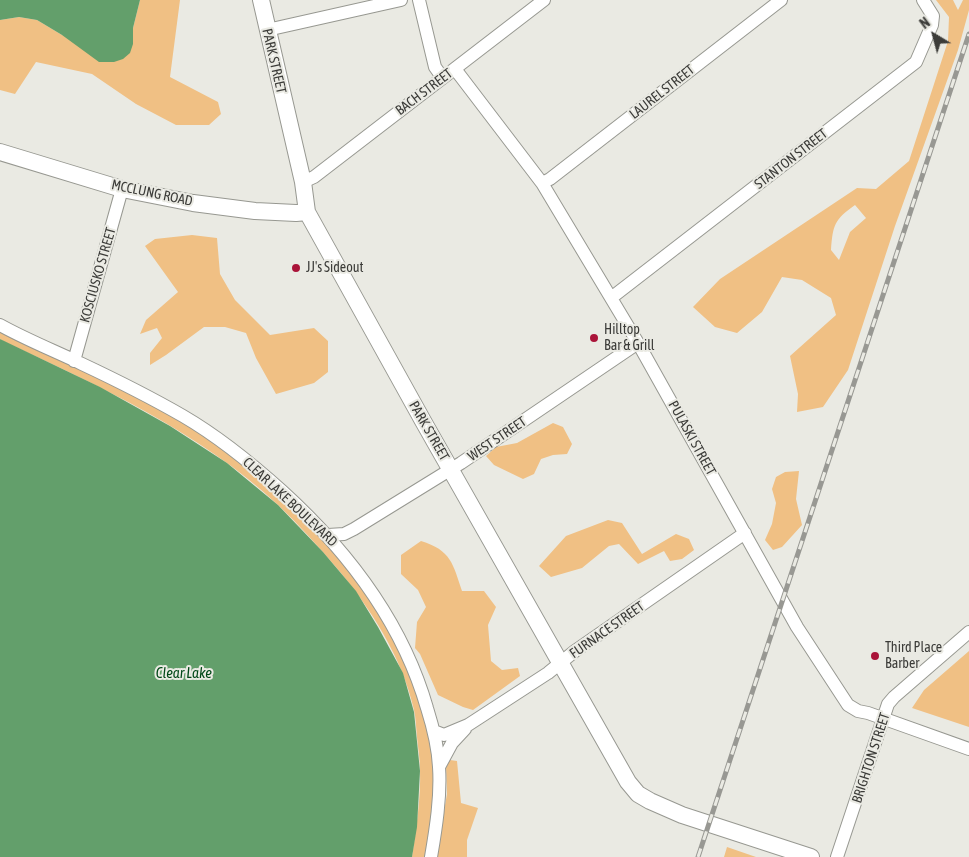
<!DOCTYPE html>
<style>
body{margin:0}
#map{position:relative;width:969px;height:857px;overflow:hidden;background:#eaeae3;font-family:"Asap Condensed",sans-serif}
canvas{display:block}
.north{position:absolute;left:909px;top:10px;width:50px;height:50px;-webkit-text-stroke:4px #eaeae3;paint-order:stroke;rotate:323deg;font-size:14px;font-weight:700;line-height:20px;text-align:center;color:#3c3c39}
.north::after{content:'';display:block;margin:auto;width:18px;height:22px;background:#3c3c39;clip-path:polygon(50% 0,100% 100%,50% 72%,0 100%)}
</style>
<div id="map">
<canvas width="969" height="857"></canvas>
<div class="north">N</div>
</div>
<script>
const c = document.querySelector('canvas').getContext('2d');
c.lineJoin = 'round';
function fillPath(path, color) {
  c.fillStyle = color;
  c.fill(path, 'evenodd');
}
function stroke(path, color, width, dash) {
  c.strokeStyle = color;
  c.lineWidth = width;
  c.lineCap = dash ? 'butt' : 'round';
  c.setLineDash(dash || []);
  c.stroke(path);
}
function label(font, color, halo, rows, align = 'center') {
  c.font = font + ' "Asap Condensed",sans-serif';
  c.lineWidth = 4;
  c.setLineDash([]);
  c.textBaseline = 'middle';
  c.strokeStyle = halo;
  c.fillStyle = color;
  for (const [text, x, y, turn = 0] of rows) {
    c.save();
    c.translate(x, y);
    c.rotate((+turn || 0) * Math.PI / 180);
    c.textAlign = isNaN(turn) ? turn : align;
    if (halo) c.strokeText(text, 0, 0);
    c.fillText(text, 0, 0);
    c.restore();
  }
}
const green = new Path2D(`
 M140,0H180L170,77L218,102L221,114L209,125H176L136,104L92,74L36,62L15,94L0,90V20L19,17L37,20L62,35L133,44V28Z
 M936,0H953L958,10L963,0H969V10L958,50L895,226L848,370L823,407L797,412L798,394L790,356L836,315L831,298L802,280L782,277L762,312L737,333L715,327L693,307L720,279L857,188L876,189L909,161L948,41L949,17ZM855,205L866,218L850,232L839,260L831,250C833,225 834,220 855,205Z
 M192,235L217,238L220,274L235,300L270,335L314,328L328,341V372L314,383L276,394L256,358L246,333L225,327H204L166,355L150,365V353L162,338L157,328L140,334L146,320L178,292L145,246L155,239Z
 M0,329L91,372L209,437L271,485L342,557L401,647L430,734L435,777L427,857H412C416,829 421,799 420,770C420,759 418,748 417,737C416,728 416,719 414,710C402,657 370,607 335,566C317,545 298,524 278,505C200,432 99,386 3,341L0,339Z
 M553,423L563,427L572,444L567,454L553,455L541,459L534,474L523,479L494,465L486,456L496,447L517,443Z
 M799,471L796,499L802,525L782,547L773,550L765,540L772,524L776,503L772,489L776,477L785,472Z
 M608,520L622,523L642,554L676,534L689,539L694,550L682,559L670,561L664,551L638,564L619,544L609,546L582,568L551,577L539,566L566,536Z
 M421,541C451,550 453,564 462,591H484L496,607L488,625L491,661L502,670L518,668L520,676L473,710L463,707L438,695L420,654L415,648L417,622L426,607L418,590L401,574V555Z
 M969,651V727L912,708L924,690Z
 M450,760L457,761L461,803L478,808L467,840V857H436L447,794L446,766Z
 M727,847L756,857H724Z`);
const water = new Path2D(`
 M0,0H140L133,28V44L130,53L123,59L114,62H99L62,35L37,20L19,17L0,20Z
 M0,339L100,387L170,426L227,463L278,505L323,552L356,591L378,627L403,673L414,712L420,771L417,827L412,857H0Z`);
const minor = new Path2D(`
 M419,0L435,67L442,77
 M267,30L401,0
 M455,69L542,183L638,343L797,627L848,705L858,711L868,713L969,749
 M303,182L314,177L544,0
 M542,183L550,179L781,0
 M611,298L916,62L932,25L933,16L923,0
 M0,325C27,340 55,351 82,364C116,380 150,397 183,416C219,437 251,463 282,491C348,551 402,621 427,708C433,727 438,747 439,767C441,796 436,828 431,857
 M74,361L122,189
 M328,535L344,534L354,529L461,463L638,343
 M434,731L444,735L468,725L548,673L575,651L745,533
 M439,767L452,743L465,729
 M837,857L888,704L894,697L969,632`);
const tertiary = new Path2D(`
 M261,0L303,182L307,212L423,421L628,782L638,794L650,801L682,815L811,857
 M0,152L122,189L193,203L255,211L296,213L307,212`);
const rail = new Path2D(`
 M698,857L969,34`);
const markers = [
 [296,268,5,"#aa1439"],
 [594,338,5,"#aa1439"],
 [875,656,5,"#aa1439"]
];
const streetNames = [
 ["PARK STREET",274,61,77],
 ["BACH STREET",424,92,-37],
 ["LAUREL STREET",662,92,-38],
 ["STANTON STREET",791,159,-38],
 ["MCCLUNG ROAD",152,193,12],
 ["KOSCIUSKO STREET",98,275,-74],
 ["PARK STREET",429,431,60],
 ["PULASKI STREET",692,438,61],
 ["WEST STREET",497,439,-34],
 ["CLEAR LAKE BOULEVARD",290,502,43],
 ["FURNACE STREET",607,630,-35],
 ["BRIGHTON STREET",871,758,-72]
];
const poiNames = [
 ["JJ's Sideout",306,268],
 ["Hilltop",604,330],
 ["Bar & Grill",604,346],
 ["Third Place",885,648],
 ["Barber",885,664]
];
const waterNames = [
 ["Clear Lake",184,673]
];
fillPath(green, '#f0c084');
fillPath(water, '#639f6b');
stroke(minor, '#979891', 14);
stroke(tertiary, '#979891', 18);
stroke(minor, '#fff', 12);
stroke(tertiary, '#fff', 16);
stroke(rail, '#989893', 5);
stroke(rail, '#eaeae3', 3, [9]);
for (const [x, y, r, color] of markers) {
  const dot = new Path2D();
  dot.arc(x, y, r, 0, 2 * Math.PI);
  c.fillStyle = color;
  c.fill(dot);
  stroke(dot, '#eaeae3', 2);
}
label('14px', '#3c3c39', '#eaeae3', streetNames);
label('14px', '#3c3c39', '#eaeae3', poiNames, 'left');
label('italic 15px', '#004817', '#eaeae3', waterNames);
</script>
